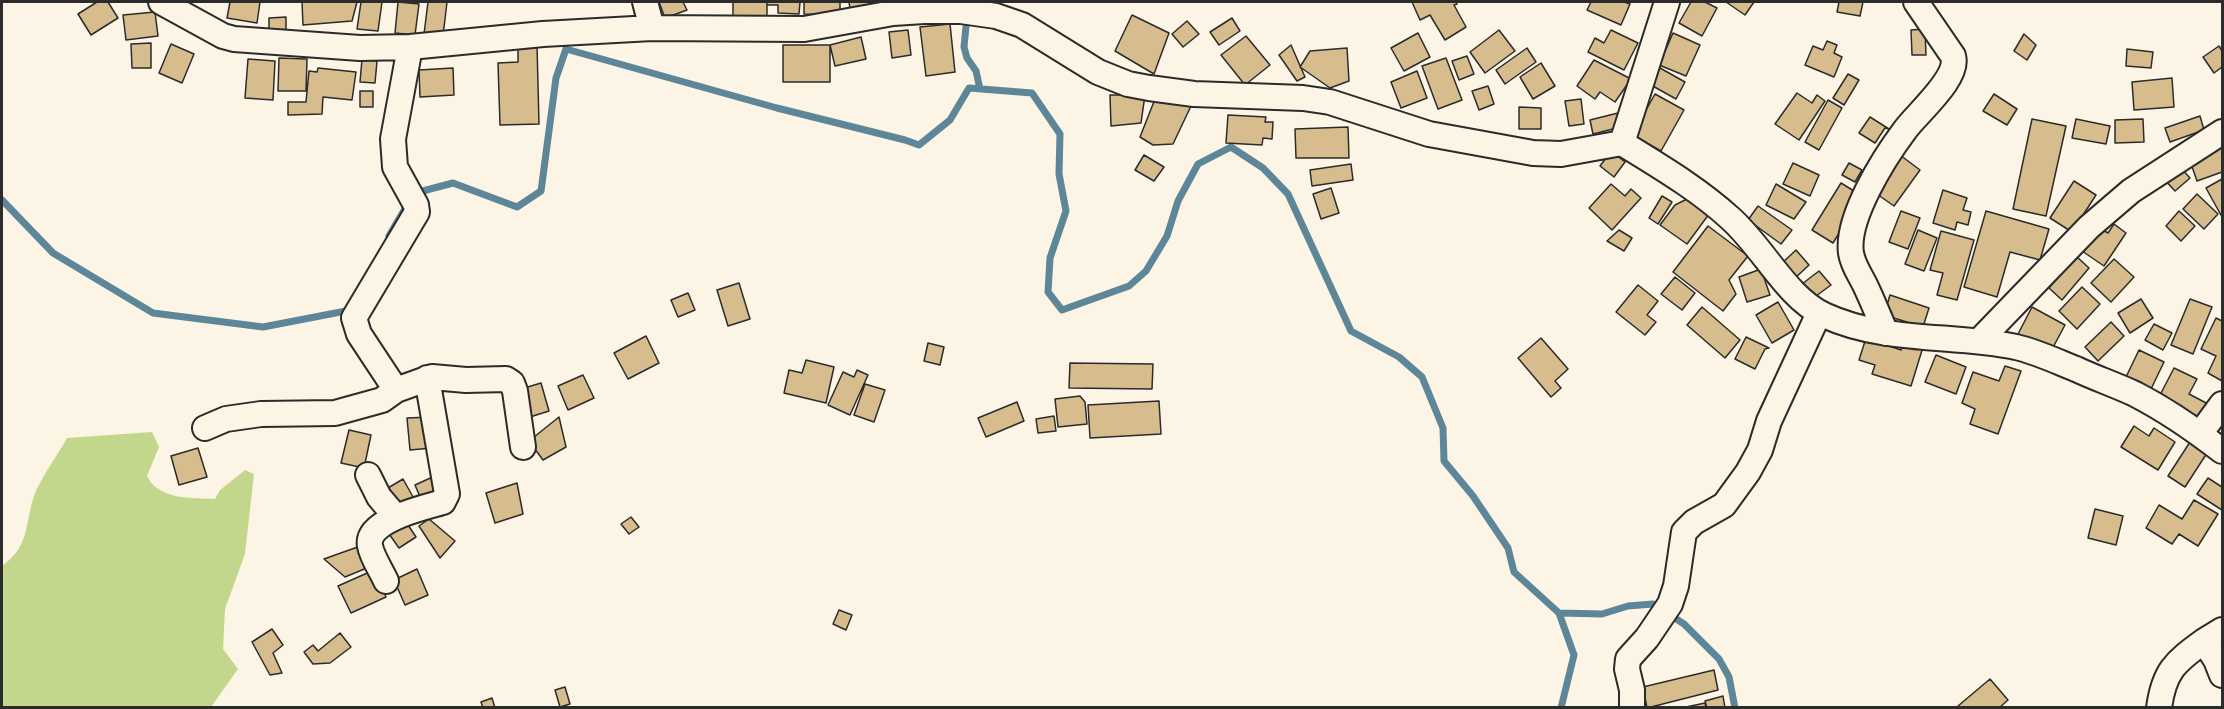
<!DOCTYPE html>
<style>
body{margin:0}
#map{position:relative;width:2224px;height:709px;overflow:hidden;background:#fcf5e5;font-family:"Gochi Hand",sans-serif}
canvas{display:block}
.frame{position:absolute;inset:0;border:3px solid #2b2b2b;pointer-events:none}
</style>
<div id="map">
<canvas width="2224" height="709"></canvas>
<div class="frame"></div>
</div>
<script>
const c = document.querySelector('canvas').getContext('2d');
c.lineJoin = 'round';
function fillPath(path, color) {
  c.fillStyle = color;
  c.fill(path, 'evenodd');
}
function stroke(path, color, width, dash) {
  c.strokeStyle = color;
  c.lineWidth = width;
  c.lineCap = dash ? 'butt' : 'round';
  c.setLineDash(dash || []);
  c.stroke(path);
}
const green = new Path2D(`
 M152,432L159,447L147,476C158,500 193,498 215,499L220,490L245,470L254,474L245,554L225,609L223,649L238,669L211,707H2V566C33,543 23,522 36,491C44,473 57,456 67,438Z`);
const stream = new Path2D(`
 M967,16L964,47L967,58L976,71L980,89
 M415,193L453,183L517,207L541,191L556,78L566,49L777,108L905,140L919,145L950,120L969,88L1032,93L1060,134L1059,174L1066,211L1050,258L1048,292L1062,310L1129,286L1146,271L1167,236L1178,201L1198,164L1231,147L1263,168L1288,194L1351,331L1399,357L1422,377L1443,428L1444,461L1473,496L1508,548L1514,572L1559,613L1574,655L1561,708
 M2,200L53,253L153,313L263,327L351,310L352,307
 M389,236L409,202
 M1559,613L1602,614L1628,606L1653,604L1684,624L1719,659L1729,677L1735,708`);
const building = new Path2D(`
 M97,2H108L118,18L91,35L78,14Z
 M230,2H260L257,23L227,18Z
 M302,2H357L352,21L303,25Z
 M361,2H382L378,31L357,29Z
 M398,2L419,4L415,35L395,33Z
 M428,2H447L443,36L424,34Z
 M659,2H683L687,10L665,18Z
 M733,2H767V23L733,19Z
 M767,2H800L799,14L778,13V5H767Z
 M804,2H840V15L804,14Z
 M849,2H882V5L850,9Z
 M1412,2H1456L1457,4L1454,5L1466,27L1445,40L1430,15L1420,20Z
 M1591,2H1624L1630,4L1621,25L1587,10Z
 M1691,2H1705L1717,8L1702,36L1679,23Z
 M1726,2H1754L1745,15Z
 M1839,2H1863L1860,16L1837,12Z
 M155,12L158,36L126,40L123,15Z
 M1132,15L1169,33L1154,74L1115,51Z
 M286,17V30L269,31V18Z
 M1232,18L1240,31L1219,45L1210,32Z
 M1187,21L1199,34L1183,47L1172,34Z
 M950,24L955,72L926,76L920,27Z
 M1925,29L1926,55H1912L1911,30Z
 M908,30L911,55L892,58L889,32Z
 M1499,30L1515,51L1485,73L1470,52Z
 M1611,30L1638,43L1624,70L1588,52L1595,38L1604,43Z
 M1418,33L1430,57L1404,71L1391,48Z
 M1673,33L1700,45L1686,76L1659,65Z
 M2024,34L2036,45L2027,60L2014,51Z
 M1246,36L1270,65L1245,85L1221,55Z
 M861,37L866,59L835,66L830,45Z
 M1827,41L1837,45L1834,53L1842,57L1834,77L1805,65L1813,46L1823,50Z
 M151,43V68H132L131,44Z
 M171,44L194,54L182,83L159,73Z
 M518,45H537L539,124L500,125L498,63L518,62Z
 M783,45H830V82H783Z
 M1291,45L1305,77L1297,81L1279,55Z
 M2219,46L2222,51V67L2214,73L2203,57Z
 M1347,48L1349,81L1330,88L1300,67L1310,51Z
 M1527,48L1536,62L1505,84L1496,70Z
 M2127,49L2153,52L2151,68L2126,66Z
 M1467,56L1474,74L1459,80L1452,61Z
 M279,58L307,59L306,91H278Z
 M1446,58L1462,100L1438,109L1422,66Z
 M248,59L275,61L273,100L245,98Z
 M362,59L377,61L375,83L360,82Z
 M1594,60L1631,79L1615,102L1600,92L1595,99L1577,86Z
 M1541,63L1555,86L1533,99L1520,77Z
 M318,68L356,72L352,100L323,97L322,114L288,115V102H306L309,71L317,72Z
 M453,68L454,95L420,97L419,70Z
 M1660,68L1685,82L1676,99L1651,85Z
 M1417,71L1427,98L1401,108L1391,82Z
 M1848,74L1859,80L1844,105L1833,98Z
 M2172,78L2174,107L2134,110L2132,82Z
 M1488,86L1494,104L1479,110L1472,91Z
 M360,91H373V107H360Z
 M1797,93L1812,103L1817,95L1825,101L1799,140L1775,124Z
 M1655,94L1684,110L1661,151L1632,135Z
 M1994,94L2017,109L2007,125L1983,111Z
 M1110,95H1145L1141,123L1111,126Z
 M1155,99L1191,106L1173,144L1153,145L1140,137Z
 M1581,99L1584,124L1569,126L1565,101Z
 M1828,100L1842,108L1819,150L1805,142Z
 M1519,107L1541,108V129H1519Z
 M1618,113L1621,127L1593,134L1590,120Z
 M1228,115L1266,117L1265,122H1273L1272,139L1263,138L1262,145L1226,143Z
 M2200,116L2204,130L2170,142L2165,128Z
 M1870,117L1889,129L1885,128L1875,143L1859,133Z
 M2032,119L2066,126L2046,216L2013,209Z
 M2076,119L2110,126L2106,144L2072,138Z
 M2143,119L2144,142L2115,143V120Z
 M1348,127L1349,158H1296L1295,129Z
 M2222,144V172L2197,181L2188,155Z
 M1611,151L1625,162L1614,177L1600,166Z
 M1144,155L1164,167L1154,181L1135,170Z
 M1900,155L1920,170L1894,206L1874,192Z
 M1793,163L1819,175L1810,196L1783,184Z
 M1849,163L1862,170L1855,182L1842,175Z
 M1351,164L1353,180L1312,186L1310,170Z
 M2178,165L2190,178L2175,191L2163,178Z
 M2222,179V217L2206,188Z
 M2074,181L2096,195L2072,232L2050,218Z
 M1841,183L1862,196L1833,243L1812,230Z
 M1611,184L1625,196L1631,189L1641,198L1612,230L1589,208Z
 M1776,184L1806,202L1794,219L1766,205Z
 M1331,188L1339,213L1321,219L1313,194Z
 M1943,190L1967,198L1963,210L1971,212L1968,225L1957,222L1955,230L1933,223Z
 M2197,194L2218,214L2204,229L2183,209Z
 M1662,196L1672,202L1658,224L1649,218Z
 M1693,196L1712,210L1687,244L1660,225L1675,205Z
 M1758,206L1792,230L1781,244L1748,220Z
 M1901,211L1920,218L1908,249L1889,242Z
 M1986,211L2049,229L2040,260L2010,252L1997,297L1964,287Z
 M2179,211L2195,226L2181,241L2166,226Z
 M2114,224L2126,233L2104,266L2082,251L2098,227L2108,233Z
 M1708,226L1748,256L1729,280L1736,294L1723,311L1673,272Z
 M1619,230L1632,238L1624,251L1607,241Z
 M1918,230L1937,238L1924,271L1905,264Z
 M1941,231L1974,240L1957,300L1937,295L1943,273L1930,270Z
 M1796,250L1809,265L1793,280L1780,265Z
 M2076,256L2089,268L2062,300L2049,288Z
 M2114,259L2134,277L2111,302L2091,283Z
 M1761,269L1770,295L1747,302L1739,277Z
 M1819,271L1831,285L1812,299L1802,284Z
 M1675,277L1695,293L1682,310L1661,294Z
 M739,283L750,319L728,326L717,290Z
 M1638,285L1658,301L1647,315L1656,322L1645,335L1616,312Z
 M2082,287L2100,304L2077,329L2059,311Z
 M688,293L695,310L678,317L671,300Z
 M1890,295L1929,308L1923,327L1884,315Z
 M2141,299L2153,318L2130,333L2118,313Z
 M2190,299L2212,307L2193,354L2171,345Z
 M1778,302L1794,330L1772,343L1756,315Z
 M1702,307L1740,340L1725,358L1687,325Z
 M2032,307L2065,325L2050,353L2017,336Z
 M2216,318L2222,321V381L2208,373L2216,356L2201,349Z
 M2111,322L2124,336L2098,361L2085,347Z
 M2154,324L2172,333L2163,350L2145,340Z
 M646,336L659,363L628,379L614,353Z
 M1746,337L1769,348L1765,349L1755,369L1735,359Z
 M1541,338L1568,369L1555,381L1561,388L1551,397L1518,358Z
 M1866,338L1901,350L1904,341L1923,347L1911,386L1872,374L1875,365L1859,360Z
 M928,343L944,347L940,365L924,361Z
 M2139,350L2164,362L2151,389L2126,377Z
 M1936,355L1966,367L1956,394L1925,382Z
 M806,360L834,367L826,403L784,393L789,370L802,373Z
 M1070,363L1153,364L1152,389L1069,388Z
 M2005,366L2021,371L1998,434L1970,424L1975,409L1962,403L1973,372L1999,381Z
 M2174,368L2197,379L2189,394L2210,405L2203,419L2159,397Z
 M857,370L868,375L850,415L828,405L843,372L854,377Z
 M583,375L594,398L568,410L558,386Z
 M541,383L549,411L530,417L521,389Z
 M865,384L885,390L874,422L854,415Z
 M1080,396L1085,402L1087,424L1058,427L1055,399Z
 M1159,401L1161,434L1090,438L1088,405Z
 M1017,402L1024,421L986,437L978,418Z
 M1054,416L1056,431L1038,433L1036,419Z
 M430,417L432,448L410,450L407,418Z
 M559,417L566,447L543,460L529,441Z
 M2134,426L2149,436L2154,428L2175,442L2158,470L2121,447Z
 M349,430L371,435L364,468L341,463Z
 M2190,442L2207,453L2185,487L2168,476Z
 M198,448L207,477L179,485L171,456Z
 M437,475L446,496L424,506L415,485Z
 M2208,478L2222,487V510L2197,494Z
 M403,479L417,504L402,513L388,488Z
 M517,483L523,514L495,523L486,493Z
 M2194,500L2218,514L2198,546L2179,534L2172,544L2146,528L2159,505L2182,519Z
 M2095,509L2123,516L2116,545L2088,538Z
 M631,517L639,527L629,534L621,524Z
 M404,519L416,537L399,548L387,531Z
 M429,519L455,541L440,558L419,526Z
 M366,544L374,565L345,577L324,559Z
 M417,569L428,595L405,605L394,580Z
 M374,570L386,597L351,613L338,586Z
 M839,610L852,615L846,630L833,624Z
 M272,629L283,645L273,653L282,673L270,675L252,642Z
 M340,633L351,647L330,663L313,664L304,652L313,645L318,651Z
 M1714,670L1718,690L1647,708L1643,687Z
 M1990,679L2008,700L1999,708H1959L1958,706Z
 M565,687L570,704L560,707L555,690Z
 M1723,696L1725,708H1707L1705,701Z
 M492,698L495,708H483L481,702Z
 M1705,703L1706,708L1686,707Z`);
const minor = new Path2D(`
 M161,2L223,36L234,39L360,48L410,47L543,34L652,28L804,29L893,13L924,11H961L996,16L1022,25L1098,72L1128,84L1149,88L1194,94L1303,98L1330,102L1429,134L1533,153L1561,154L1622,143C1659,166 1697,188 1730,218C1763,247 1786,297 1824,315C1884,343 1953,334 2016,347C2037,352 2056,361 2076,369C2095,378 2116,385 2135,394C2166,410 2195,430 2222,451
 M645,2L652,28
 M1622,143L1667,2
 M1886,333C1879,317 1873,302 1866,287C1861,276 1853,266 1851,253C1846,218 1884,158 1905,130C1917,113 1960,78 1953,56L1916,2
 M1979,341L2089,227L2131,191L2222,132
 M396,390L359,334L354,318L417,212L416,205L395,167L393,139L410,47
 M205,428L226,419L261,414L335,413L382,400L396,390L432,377L466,380L506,379L512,383L515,391L523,447
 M2200,434L2222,404
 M368,475L379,497L396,517
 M386,581C381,570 372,557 370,546C365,520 426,507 443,502L447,494L427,378
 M2204,641L2222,630
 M1632,708V690L1627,669L1628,659L1647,638L1670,604L1676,586L1684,532L1694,522L1724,505L1748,472L1760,450L1769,421L1819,313
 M2159,708C2164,671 2175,662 2204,641L2216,660L2222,675`);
fillPath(green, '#c3d78c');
stroke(stream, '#5d8698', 7);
fillPath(building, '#d7bd8d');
stroke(building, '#2b2b2b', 1.5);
stroke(minor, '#2b2b2b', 28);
stroke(minor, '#fcf5e5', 24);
</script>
